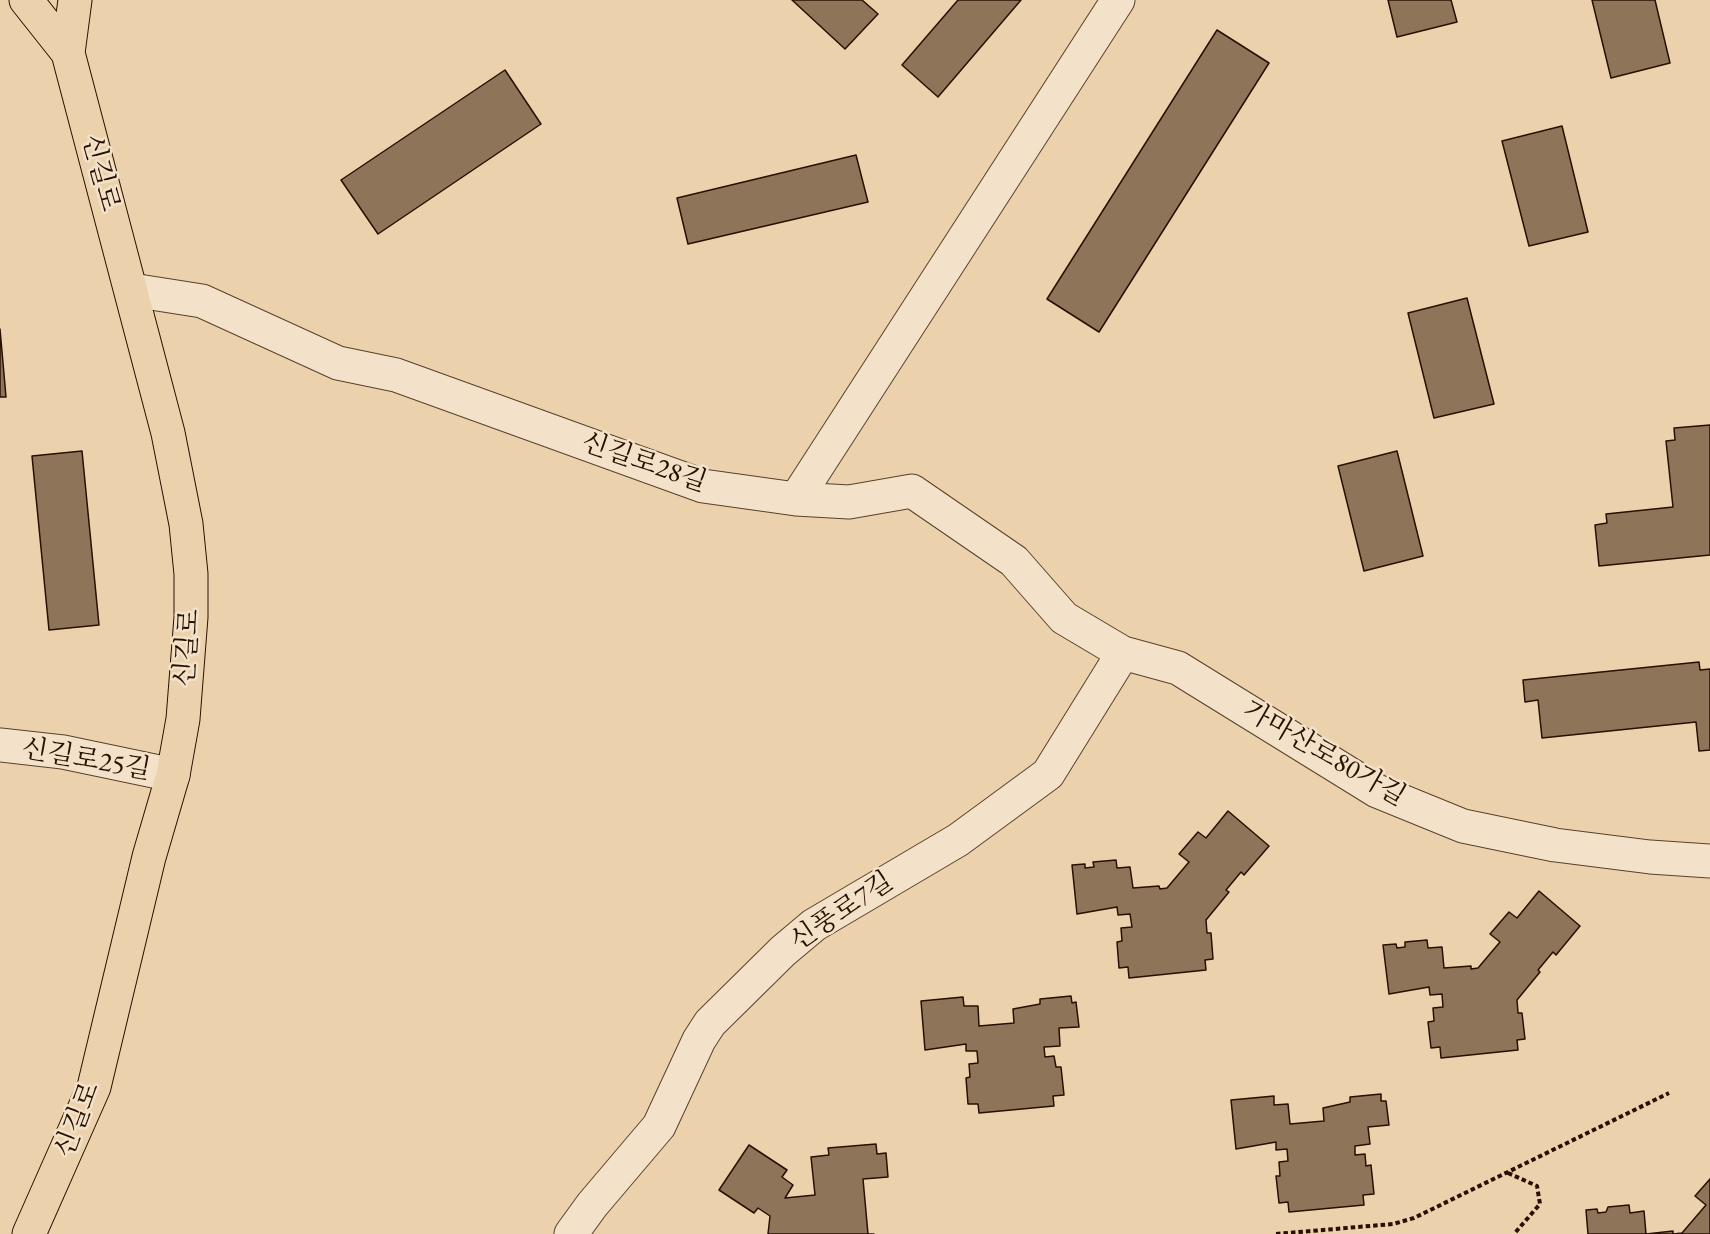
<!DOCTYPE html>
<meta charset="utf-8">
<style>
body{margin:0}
canvas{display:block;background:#ecd2ac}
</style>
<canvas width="1710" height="1234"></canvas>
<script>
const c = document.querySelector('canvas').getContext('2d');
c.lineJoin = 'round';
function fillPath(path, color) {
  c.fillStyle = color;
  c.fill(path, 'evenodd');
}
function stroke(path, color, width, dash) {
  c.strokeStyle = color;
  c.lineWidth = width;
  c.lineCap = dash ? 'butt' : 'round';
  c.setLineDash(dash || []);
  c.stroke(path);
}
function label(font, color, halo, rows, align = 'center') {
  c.font = font + ' "EB Garamond","Noto Serif KR",serif';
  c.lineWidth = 5;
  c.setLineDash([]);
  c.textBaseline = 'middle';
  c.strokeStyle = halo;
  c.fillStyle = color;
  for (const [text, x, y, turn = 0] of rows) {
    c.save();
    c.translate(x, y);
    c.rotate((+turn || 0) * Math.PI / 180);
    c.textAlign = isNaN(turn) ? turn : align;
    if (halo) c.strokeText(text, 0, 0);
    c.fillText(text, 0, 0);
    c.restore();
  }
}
const building = new Path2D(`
 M792,0H862L878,14L845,49Z
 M958,0H1021L938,97L902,65Z
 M1388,0H1451L1457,22L1397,37Z
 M1592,0H1655L1670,63L1611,78Z
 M1217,30L1269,63L1099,332L1047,299Z
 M505,70L541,124L378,234L341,180Z
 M1562,126L1588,232L1529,246L1502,141Z
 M856,155L868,202L688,244L677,198Z
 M1467,298L1494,404L1434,418L1408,313Z
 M0,329L6,397H0Z
 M1710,425V555L1599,566L1595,525L1607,523L1606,514L1673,507L1666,441L1675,440L1674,428Z
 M82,451L99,625L49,630L32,456Z
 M1397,451L1423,556L1364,571L1338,466Z
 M1699,662L1700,670L1710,669V750L1699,751L1696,722L1542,738L1538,700L1525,702L1523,680Z
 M1228,811L1269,846L1244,875L1241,872L1226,890L1229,892L1206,920L1207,933H1211L1213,959L1205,960L1206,970L1129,978L1128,967L1119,968L1117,942L1122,941L1121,928L1132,927L1130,914L1118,915L1117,907L1077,914L1072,865L1085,864V868L1094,867L1093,862L1116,860L1117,868L1130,867L1133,888L1159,886L1160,889L1167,888L1189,862L1179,854L1198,832L1206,838Z
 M1539,891L1580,926L1556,955L1553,952L1538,970L1540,972L1517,1000L1518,1013H1522L1525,1039L1517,1040L1518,1050L1441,1058L1440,1047L1431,1048L1428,1022L1434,1021L1433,1008L1443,1007L1442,994L1430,995L1429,987L1389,994L1383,945L1396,944L1397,948L1405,947V942L1427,940L1428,948L1442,947L1444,968L1471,966V969L1478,968L1500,942L1490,934L1509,912L1517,918Z
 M1071,996L1072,1003L1076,1002L1079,1027L1059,1028L1060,1046L1044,1047L1045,1057L1054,1056L1056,1067H1061L1064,1095L1053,1096L1054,1106L979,1113L978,1104H968L966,1078L970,1077L969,1064L978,1063L977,1051H966V1044L925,1050L921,1001L963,997L964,1006H978L979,1026L1014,1023L1013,1009L1040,1004V999Z
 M1381,1094V1101H1386L1389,1125L1368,1127L1370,1144L1355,1146V1155L1365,1154L1366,1166L1371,1165L1374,1194L1363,1195L1364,1205L1289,1212L1288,1202L1279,1203L1276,1176H1280L1279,1162L1288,1161L1287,1149L1276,1150V1142L1236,1149L1231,1100L1274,1096V1105L1288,1104L1290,1124L1324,1121L1323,1108L1350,1102V1097Z
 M876,1144L877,1154L886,1153L888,1177L863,1179L868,1234H874H768L770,1216L758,1208L754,1213L719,1190L749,1145L787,1170L782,1177L793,1185L785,1198L815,1195L811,1157L829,1155L828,1148Z
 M1710,1179V1234H1673L1682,1233L1706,1205L1695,1196Z
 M1629,1205L1630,1213L1644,1211L1646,1234L1673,1231V1234H1588L1586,1210L1597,1209L1598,1213L1606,1212L1608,1207Z`);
const path = new Path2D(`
 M1508,1173L1537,1186L1540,1204L1514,1234
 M1276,1234L1393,1224L1414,1218L1669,1093`);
const minor = new Path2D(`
 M132,290L202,301L338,363L396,375L703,486L796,499L849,502L912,491L1014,561L1064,618L1123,653L1178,668L1377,791L1463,826L1555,845L1650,857L1710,861
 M796,499L1118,0
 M0,745L63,752L173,775
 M571,1234L592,1205L659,1126L699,1040L710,1023L783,951L814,925L958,840L1048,774L1123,653`);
const major = new Path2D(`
 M26,0L68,53
 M29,1234L94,1087L149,857L173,775L183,719L191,617V574L186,524L168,433L68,53L75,0`);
const streetNames = [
 ["신길로",100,173,75],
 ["신길로28길",644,463,19],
 ["신길로",188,648,-86],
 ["가마산로80가길",1324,754,30],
 ["신길로25길",86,760,10],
 ["신풍로7길",842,912,-34],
 ["신길로",78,1120,-69]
];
fillPath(building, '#8e7559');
stroke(building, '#281000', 1.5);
stroke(minor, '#59402b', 35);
stroke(major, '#281000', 35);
stroke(path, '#281000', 4, [4.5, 3]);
stroke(minor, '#f3e2c9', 33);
stroke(major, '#ecd2ac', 33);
label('27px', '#281000', '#f3e2c9', streetNames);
</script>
